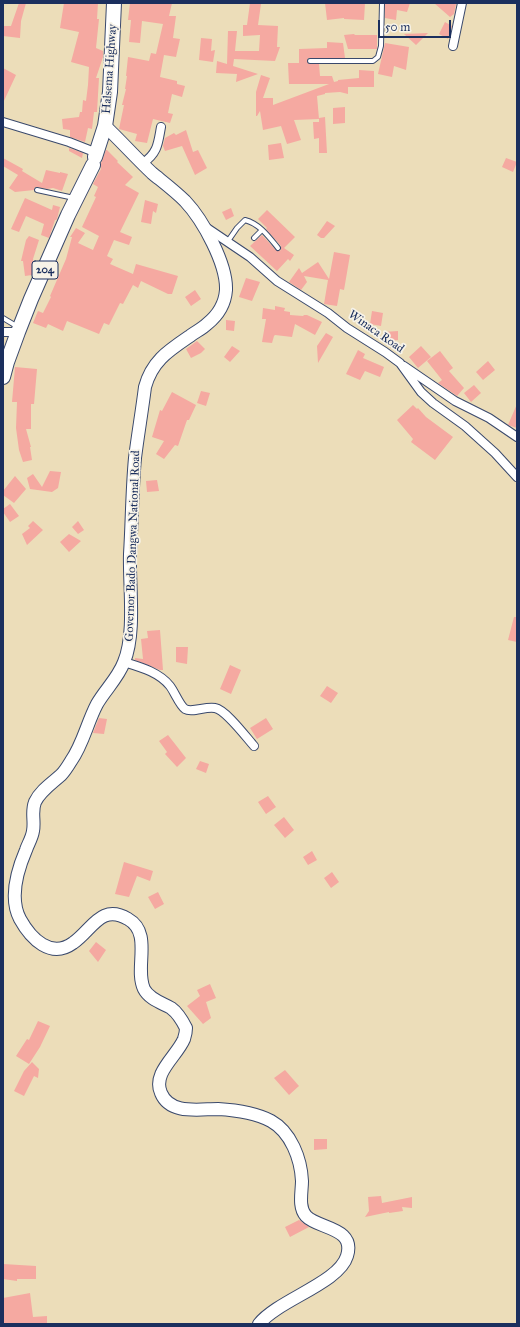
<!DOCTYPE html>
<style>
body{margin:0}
#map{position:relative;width:520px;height:1327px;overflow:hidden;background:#ecddb9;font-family:"IM FELL Great Primer",serif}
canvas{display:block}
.frame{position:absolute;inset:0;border:4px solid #1b2f5e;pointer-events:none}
.scale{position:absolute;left:378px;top:20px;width:73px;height:18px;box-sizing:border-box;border:2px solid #1b2f5e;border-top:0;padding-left:5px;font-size:12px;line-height:14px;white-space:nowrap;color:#1b2f5e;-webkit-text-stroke:3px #f7f3e8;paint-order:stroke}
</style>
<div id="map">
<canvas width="520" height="1327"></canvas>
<div class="frame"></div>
<div class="scale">50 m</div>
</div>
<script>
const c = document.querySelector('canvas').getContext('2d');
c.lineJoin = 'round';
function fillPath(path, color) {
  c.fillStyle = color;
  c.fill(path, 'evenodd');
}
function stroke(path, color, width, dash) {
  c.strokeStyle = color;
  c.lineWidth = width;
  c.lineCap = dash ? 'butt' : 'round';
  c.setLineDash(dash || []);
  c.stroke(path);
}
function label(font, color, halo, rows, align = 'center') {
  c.font = font + ' "IM FELL Great Primer",serif';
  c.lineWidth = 3.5;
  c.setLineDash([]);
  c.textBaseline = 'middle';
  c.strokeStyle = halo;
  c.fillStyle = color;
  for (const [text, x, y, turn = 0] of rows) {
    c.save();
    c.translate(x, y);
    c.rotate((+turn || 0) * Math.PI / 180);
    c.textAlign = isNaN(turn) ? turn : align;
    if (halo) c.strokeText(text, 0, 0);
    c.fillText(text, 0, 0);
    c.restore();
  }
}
const building = new Path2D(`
 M19,3H26L21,21L20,38L3,36L4,26H11Z
 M64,3H98L97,19H99L96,48L103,51V57L96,78H99L97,112H94L92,129L88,128L85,142L70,137V130L63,129L62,119L79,117L80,112H82L83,100L86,101L88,85L89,67L71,62L79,32L60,28Z
 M130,3H172L169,16H176L173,38L180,39L176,57L164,55L160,77L177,81V84L185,86L182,97L172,94L168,113L173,114L170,123L153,119L147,143L135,141L137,134L119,129L124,105H122L126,89H125L127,76H126L128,57L149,61L151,53L156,54L163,24L142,21L140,43L129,42L131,20H128Z
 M250,3L261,4L258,25L278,26L277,47H280L275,61L234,59L233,66L258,74L236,82L237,74L216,73L217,61L227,64L228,31H237L235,51H259L260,35L243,36V25H247Z
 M325,3H365L364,20L344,19V18L327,20Z
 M385,3H410L407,12L397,10L396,20L385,18Z
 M434,3H455L456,4L454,14L450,17Z
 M445,22L452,26L448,39L439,34Z
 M428,33L416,45L404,34Z
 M354,34L355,35H377V49H348L344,35Z
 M201,38L212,39L211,51L215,50L213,62L199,60Z
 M327,42L343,43L345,58H308L307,61L309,64H319L320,76H332L334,82L338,81V80L359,78V70L374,71V87H348V94L340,92L325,93V94L317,96L319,119L294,120L301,140L287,144L281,126L263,130L260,111L257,116H256V92L261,75L270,78L263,98H273V105L329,84H289L288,63H299V49L327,48Z
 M385,43L409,47L406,70L394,66L392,77L378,74Z
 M3,68L16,75L3,103Z
 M345,107V123L333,124V108Z
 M325,117L327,153H319V138L314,139L313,122H319V118Z
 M186,130L193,152L198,150L207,168L195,175L182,146L165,151L163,146L165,138L174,133L176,135Z
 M281,143L284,158L269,160L268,145Z
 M69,148L83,153L82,158L69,151Z
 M106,150H107L118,161L117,162L133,177L125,185L139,193L120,232L132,237L129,245L114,240L107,256L113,259L110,264L133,274L136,264L178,276L172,294H168L141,281L138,288L133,285L123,304L120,303L109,325L104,323L99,334L67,321L63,331L48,324L46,328L33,323L38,311L43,313L51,297L50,296L66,259L72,237H70L76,228L85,233L78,243L93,250L99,236L82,227L96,197L94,196L98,187L93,184L101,169V163Z
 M3,158L23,169L22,171L42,183L46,170L60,173V172L68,174L62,191L53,188L47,189L37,187H35L34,190L15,192L9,188L18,175L3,166Z
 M506,158L517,162L513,172L502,167Z
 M25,198L52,210L53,205L60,207L57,219L56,220H55L49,238L41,235L44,224L26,216L19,232L11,229Z
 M145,200L158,204L156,213L153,211L151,224L141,222Z
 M231,208L234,216L226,220L222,212Z
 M267,210L295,237L284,248L294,255L290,261L288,259L277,271L250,246L262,235L276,250L279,251L281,250V246L266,229L267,228L258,219Z
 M327,221L335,226L324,238H321L317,235Z
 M29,236L39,240L33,259L35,269L32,275L25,276L23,261H21L26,240Z
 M334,252L350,255L344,290L340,289L337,306L324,304L328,280L304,276L307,282L301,290L289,282L299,268L302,273L318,262L329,279Z
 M246,278L260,282L252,301L239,297Z
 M195,290L201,299L191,306L185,297Z
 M275,306L285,308L284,311L290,312V315L303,316L304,315H307L322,322L315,335L295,324L292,337L275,335L274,336L272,343L262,342L266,319H262L263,308L275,310Z
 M372,311L383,313L381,326L370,324Z
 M226,320L235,321L234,331L226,330Z
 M398,331V340L385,341L384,332Z
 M326,333L333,337L318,363L317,346Z
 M197,341L205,349L201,353L191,358L186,349Z
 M232,346L240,351L230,362L224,357Z
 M421,346L431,357L418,368L409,357Z
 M358,350L365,354L363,358L384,367L380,377L365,371L360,380L346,374Z
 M440,351L453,368L449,371L464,388L457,396L438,383L442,380L427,361Z
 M488,361L495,370L483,380L476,372Z
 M15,367L37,369L34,404H31V429H26L31,447H30L32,460L23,462L19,450L16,428L17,402H12Z
 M474,385L481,393L471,402L464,393Z
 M201,391L210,393L206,406L197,403Z
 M172,392L196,405L189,420H187L178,446L175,445L164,459L156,454L164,441L152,437L160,410L162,411Z
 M517,404V428L508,425Z
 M413,405L417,409L418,408L426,417L453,437L435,460L411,442L413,439L397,420Z
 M50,471L61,472L58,488L52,492L30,489L27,478L33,474L42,487Z
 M15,476L26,489L14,503L3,495V491Z
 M157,480L159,491L147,492L146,481Z
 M10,504L19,516L10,522L3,512V509Z
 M33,521L43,530L27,545L22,534L30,528L28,526Z
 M78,521L84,530L78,534L72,527Z
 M69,534L81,541L69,552L60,542Z
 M514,617H517V642L508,640Z
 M160,630L163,670H160L135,660V658L143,659L141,639L148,638L147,631Z
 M176,647H188L187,664L176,662Z
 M230,665L241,670L231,694L220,689Z
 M327,686L338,693L331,703L320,696Z
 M99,718L107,719L104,734L93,733Z
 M266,718L273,729L257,739L250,728Z
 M168,735L186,758L177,767L165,754L167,752L159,741Z
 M200,761L209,764L206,773L196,769Z
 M268,796L276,807L266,814L258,802Z
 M284,817L294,830L285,838L274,825Z
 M312,851L317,860L308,865L303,857Z
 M124,862L153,871L150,881L137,876L129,897L115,894Z
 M332,872L339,882L331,888L324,878Z
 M158,892L164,904L155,909L148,897Z
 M96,942L106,950L98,962L89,951Z
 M210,984L216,998L206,1002L211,1018L203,1024L187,1006L200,996L197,990Z
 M38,1021L50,1026L40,1047L29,1064L16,1056L27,1039L29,1040Z
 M32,1062L39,1069L38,1078L34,1076L24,1096L14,1091L24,1071Z
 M285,1070L299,1086L289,1095L274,1078Z
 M314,1139H327V1149L314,1150Z
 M381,1196L382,1203L412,1197V1208L402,1207L403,1211L389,1213V1212L365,1217L369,1211L368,1197Z
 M299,1220L309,1227L290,1237L285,1227Z
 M3,1264L36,1266V1279H17V1281L3,1279Z
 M30,1293L33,1317L47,1316V1324H3V1298Z`);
const lane = new Path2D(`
 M310,61H373L378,57L381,46L382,3
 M37,190L74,198
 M254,238L262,230
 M228,241L237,228L245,220C260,224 269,237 278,248
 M3,318L18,327`);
const street = new Path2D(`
 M453,46L462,3
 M3,122L69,142L97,153
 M143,163C158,153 158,143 161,127
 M204,226L250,257L277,281L328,313L347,328L385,352L400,363L421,392L433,403L465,426L495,453L517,477
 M3,332H18
 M404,366L455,401L489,418L517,437
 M124,662C140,667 159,672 170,686C174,691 180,706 185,709C192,713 206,706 215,708C226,710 246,737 254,746`);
const primary = new Path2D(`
 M105,126C121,141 136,158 152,173C163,182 175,191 185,201C203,220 227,264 226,290C225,304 217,316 207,324C202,329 195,332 190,336C168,351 152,361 145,387C142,411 138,434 135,458C132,490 132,522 130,554C129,586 136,633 124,662C118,678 105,690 97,704C87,723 83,744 71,761C68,766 65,771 61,775C52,783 40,791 35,802C31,812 35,821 33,831C32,838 28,844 26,850C17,871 9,898 20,919C31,939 51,959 73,943C92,930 101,903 128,919C153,933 134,968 144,989C149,999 162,1003 171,1008C178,1013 182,1020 186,1028C186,1031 185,1036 184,1039C177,1056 152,1073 161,1093C170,1115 199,1109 218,1109C235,1110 256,1113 271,1121C291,1132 301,1159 302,1181C302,1192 298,1207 306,1216C318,1229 356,1227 347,1256C339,1283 278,1300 259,1324`);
const highway = new Path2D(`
 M95,157L105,126L110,92L114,3
 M3,377L7,362L18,332L31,299L68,215L93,165`);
const shields = [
 [45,270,26]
];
const shieldNames = [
 ["204",45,270]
];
const streetNames = [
 ["Halsema Highway",110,69,-86],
 ["Winaca Road",376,332,35],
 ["Governor Bado Dangwa National Road",133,546,-88]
];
fillPath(building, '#f5a9a1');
stroke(lane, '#3a496c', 6);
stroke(street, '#3a496c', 10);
stroke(primary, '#3a496c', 14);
stroke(highway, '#3a496c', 16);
stroke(lane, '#fff', 4);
stroke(street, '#fff', 8);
stroke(primary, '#fff', 12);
stroke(highway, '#fff', 14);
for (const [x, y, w] of shields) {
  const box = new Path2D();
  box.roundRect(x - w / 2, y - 9, w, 18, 3);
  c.fillStyle = '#f7f3e8';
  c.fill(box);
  stroke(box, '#1b2f5e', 1);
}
label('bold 11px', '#1b2f5e', null, shieldNames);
label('12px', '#1b2f5e', '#f7f3e8', streetNames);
</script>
